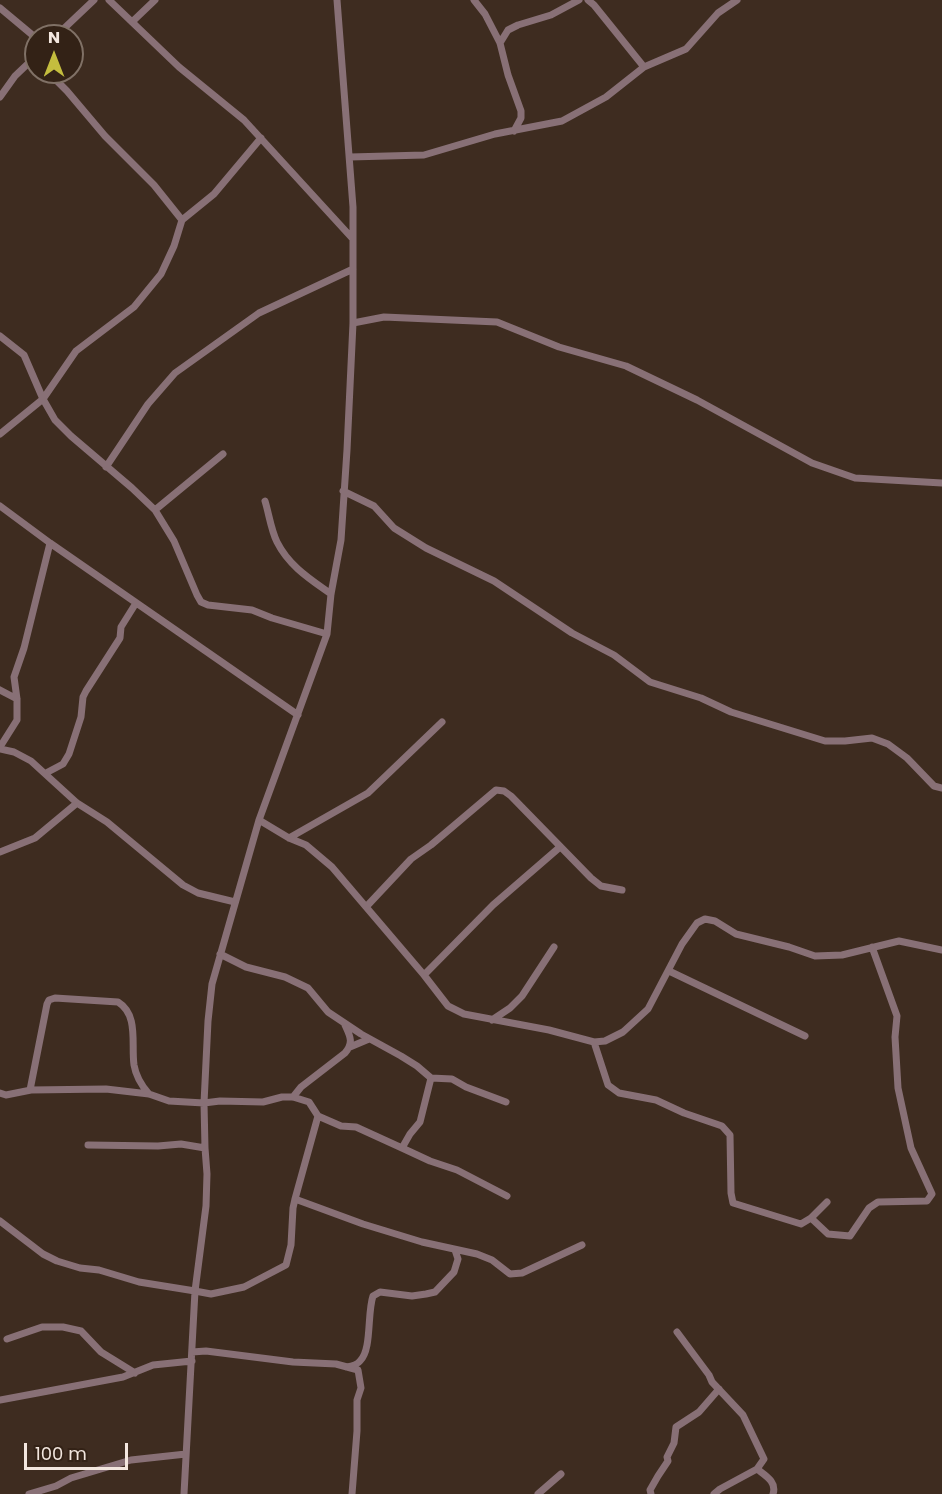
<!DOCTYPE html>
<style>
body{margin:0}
#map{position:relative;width:942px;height:1494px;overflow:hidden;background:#3e2c20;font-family:Poppins,sans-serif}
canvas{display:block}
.north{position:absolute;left:24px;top:24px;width:60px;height:60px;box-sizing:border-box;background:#332216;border:2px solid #807166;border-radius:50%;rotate:0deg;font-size:16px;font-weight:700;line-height:24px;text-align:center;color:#f3e7df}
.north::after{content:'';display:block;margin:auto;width:21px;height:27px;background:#c4bd3e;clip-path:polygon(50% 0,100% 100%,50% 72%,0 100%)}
.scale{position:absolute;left:24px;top:1443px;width:104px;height:27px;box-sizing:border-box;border:3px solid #f3e7df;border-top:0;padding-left:8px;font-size:18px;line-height:21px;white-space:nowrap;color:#f3e7df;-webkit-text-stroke:4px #332216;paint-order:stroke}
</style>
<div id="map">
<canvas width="942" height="1494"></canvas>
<div class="north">N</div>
<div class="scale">100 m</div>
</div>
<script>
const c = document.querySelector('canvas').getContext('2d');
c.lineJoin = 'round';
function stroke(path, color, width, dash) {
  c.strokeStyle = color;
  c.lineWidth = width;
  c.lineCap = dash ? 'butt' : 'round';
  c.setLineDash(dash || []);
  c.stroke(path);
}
const minor = new Path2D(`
 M109,0L179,67L244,120L352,238
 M474,0L485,14L500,43L508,75L521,111V118L514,131
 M588,0L594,5L644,67
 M0,8L36,38
 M132,22L155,0
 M56,36L94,0
 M500,43L508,30L518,25L551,15L579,0
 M48,72L67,91L105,136L154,185L182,220
 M0,97L15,76L36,56
 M350,157L424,155L495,134L562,121L606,97L644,67L686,49L718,13L737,0
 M353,323L384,317L497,322L559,347L626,366L697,400L812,463L855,478L942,483
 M0,336L24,355L43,399L55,420L71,436L132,488L155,510L174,541L197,595L201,602L208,605L252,610L272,618L327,634
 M0,434L43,399L76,351L134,307L161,274L174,246L182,220L214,194L261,138
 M106,467L148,404L175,373L259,313L353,269
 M343,491L374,506L394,528L426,548L494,581L572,633L614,655L650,682L701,698L731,712L825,741H845L872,738L888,744L907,758L934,786L942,788
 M265,501C269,514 271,530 277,542C289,566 310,579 331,594
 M0,506L50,543L298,715
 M155,510L223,454
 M0,690L17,699
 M0,747L17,720V699L14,677L24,648L50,543
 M0,749L14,752L31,761L77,803L107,822L183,885L198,893L235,902
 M46,773L63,764L69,754L81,717L83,697L86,691L120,638L121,627L136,603
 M259,820L289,838L306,845L332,867L424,975L448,1006L464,1014L549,1030L594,1042L605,1041L623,1032L648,1009L682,944L697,923L705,919L715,921L736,934L789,947L815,956L842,955L899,941L942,950
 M289,838L368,793L442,722
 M0,852L35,838L77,803
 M366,907L411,859L431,845L496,790L504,791L511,796L591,878L601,886L622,890
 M220,954L246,967L285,977L308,988L328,1012L361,1034L401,1056L417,1066L431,1078L420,1122L410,1134L402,1148L430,1161L457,1170L507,1196
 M669,971L805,1036
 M424,975L493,905L560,847
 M492,1020L510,1008L522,996L554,947
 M594,1042L608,1085L619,1093L656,1100L684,1113L722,1126L730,1135L731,1193L733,1203L801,1224L811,1218L827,1202
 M350,1047L369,1039
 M431,1078L452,1079L466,1087L506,1102
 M30,1090L47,1004L49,1000L55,998L118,1002C139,1015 131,1044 134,1065C136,1077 141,1085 149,1094
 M0,1093L6,1095L31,1090L106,1089L149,1094L169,1101L204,1103L220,1101L263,1102L282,1097H293L309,1102L318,1116L341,1126L356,1127L402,1148
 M293,1097L301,1087L345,1053C354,1042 350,1036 345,1025
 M88,1145L158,1146L181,1144L205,1148
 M295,1199L363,1224L422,1242L477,1254L492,1260L510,1274L522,1273L582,1245
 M811,1218L828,1234L850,1236L869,1208L878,1202L927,1201L932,1194L911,1148L898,1088L895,1037L897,1016L872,947
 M0,1221L43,1254L57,1261L80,1268L99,1270L139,1282L195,1291L211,1294L244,1287L286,1265L291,1245L293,1208L295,1199L318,1116
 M677,1332L709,1375L712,1382L743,1415L764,1459L757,1469L720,1489L714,1494
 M7,1339L42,1327H63L81,1331L101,1352L135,1373
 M192,1352L206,1351L293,1362L336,1364L358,1370L361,1388L357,1400V1431L352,1494
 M347,1367C352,1366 357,1365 360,1361C372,1350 367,1313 373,1296L380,1292L412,1296L426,1294L435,1292L454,1272L458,1259L455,1250
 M0,1400L123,1377L153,1365L192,1361
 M757,1469C766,1476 777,1482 773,1494
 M29,1494L56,1486L71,1478L131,1460L186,1454
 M184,1494L195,1291L206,1206L207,1174L205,1148L204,1103L208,1021L212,984L259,820L327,634L331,594L341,540L347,450L353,323V207L337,0
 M538,1494L561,1474
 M651,1494L650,1490L658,1476L668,1461L667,1457L674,1443L676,1427L699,1412L719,1389`);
stroke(minor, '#887076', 7);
</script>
